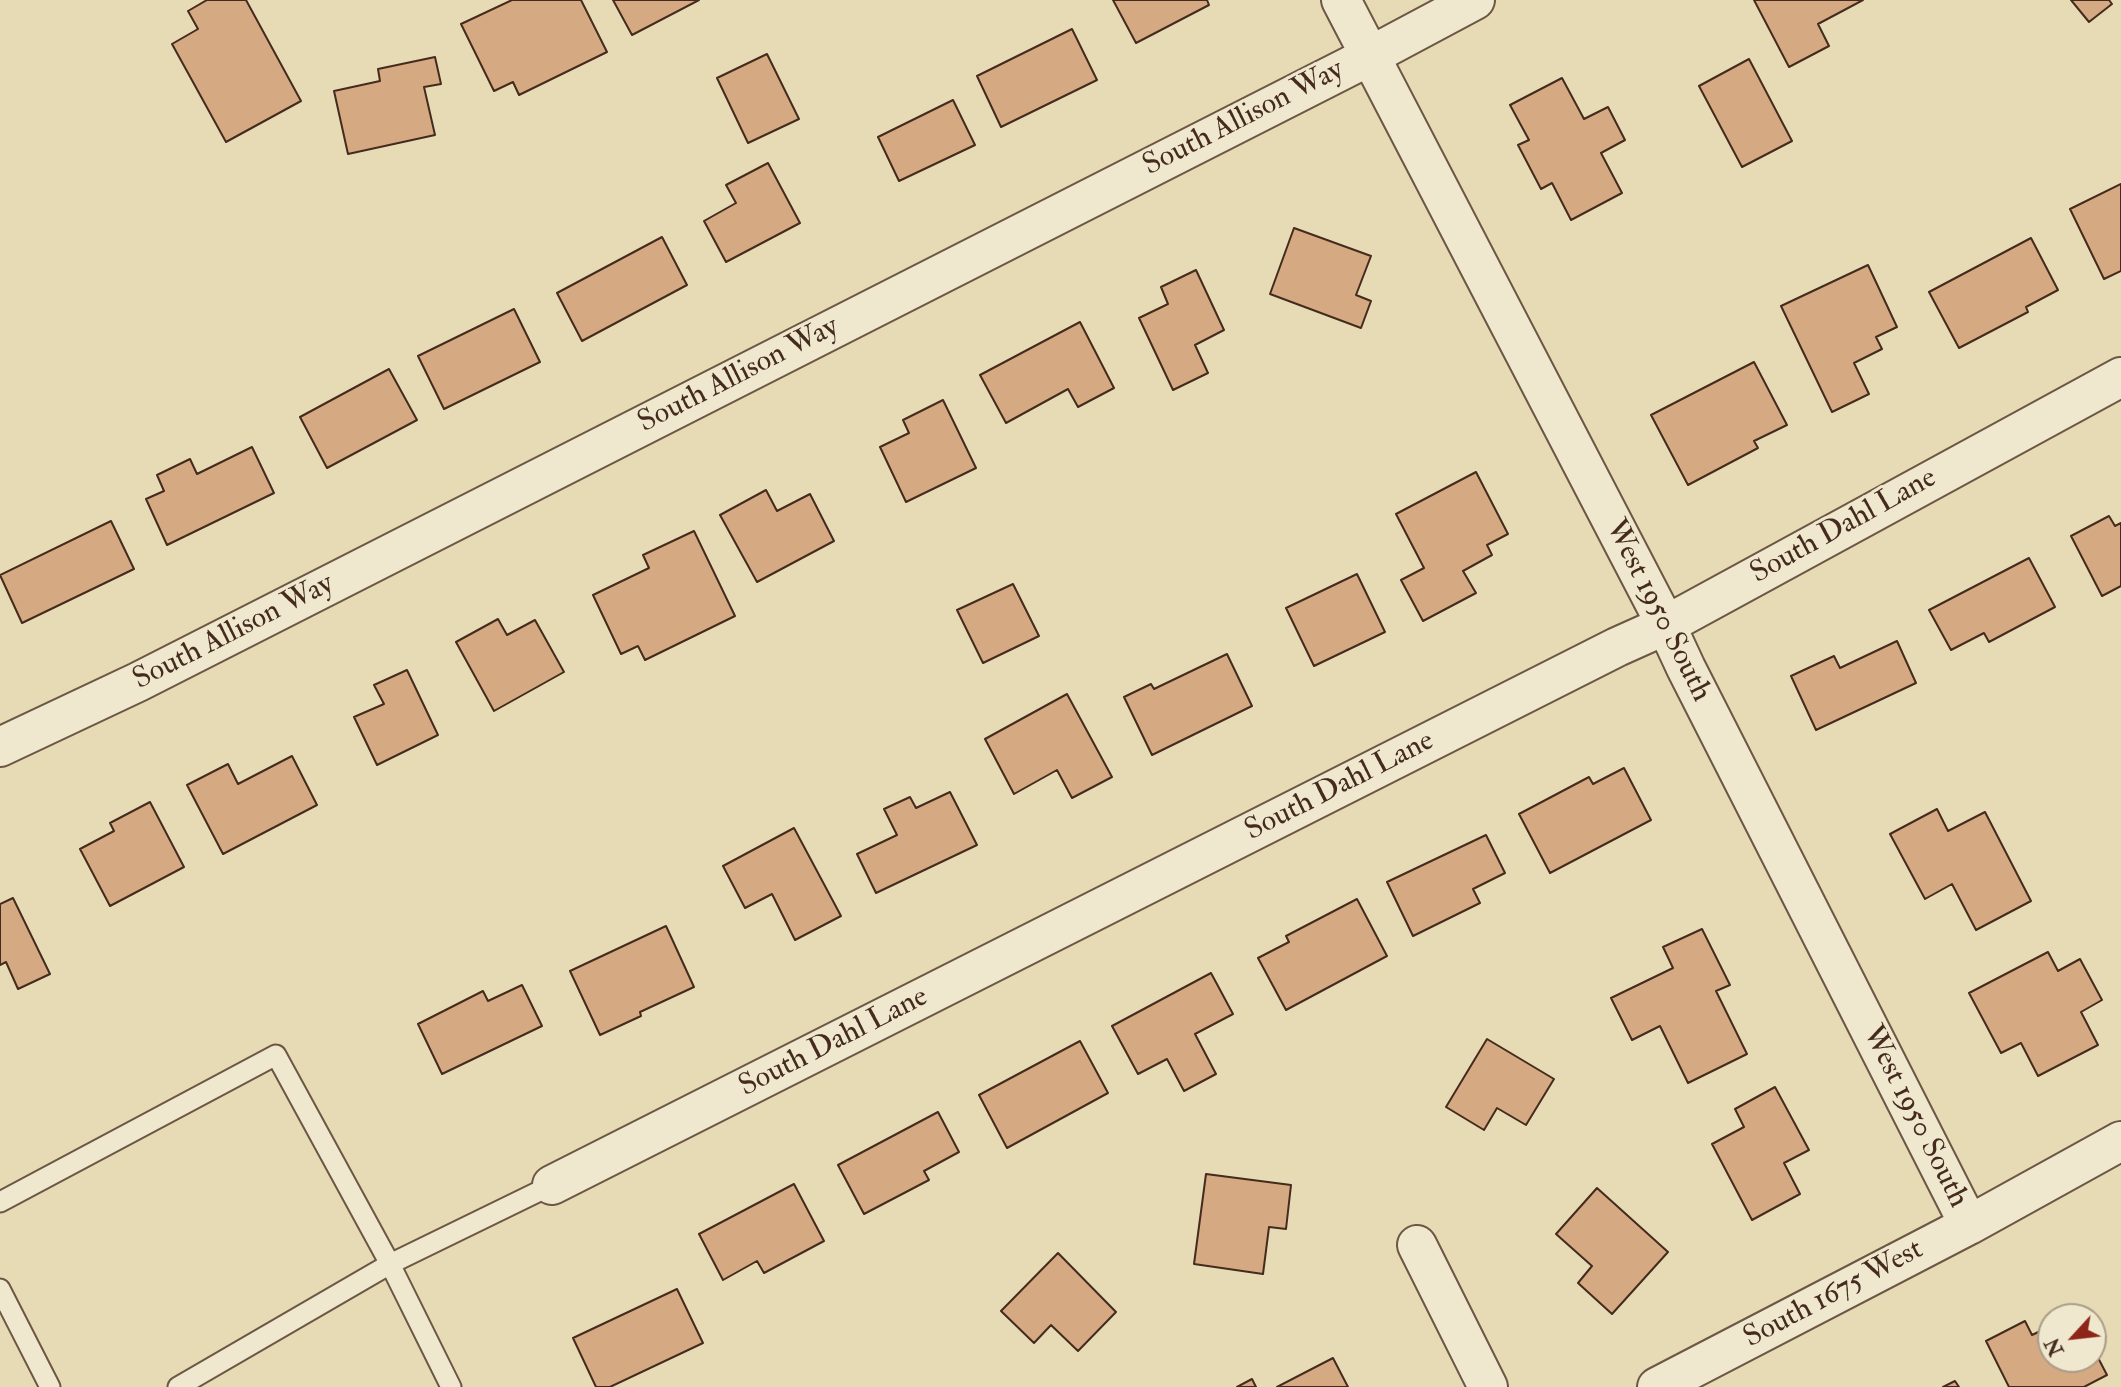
<!DOCTYPE html>
<style>
body{margin:0}
#map{position:relative;width:2121px;height:1387px;overflow:hidden;background:#e6dbb5;font-family:"IM FELL Double Pica",serif}
canvas{display:block}
.north{position:absolute;left:2037px;top:1303px;width:70px;height:70px;box-sizing:border-box;background:#efe8cf;border:2px solid #ab9c88;border-radius:50%;rotate:243deg;font-size:19px;font-weight:700;line-height:28px;text-align:center;color:#442b1e}
.north::after{content:'';display:block;margin:auto;width:24px;height:32px;background:#8f2418;clip-path:polygon(50% 0,100% 100%,50% 72%,0 100%)}
</style>
<div id="map">
<canvas width="2121" height="1387"></canvas>
<div class="north">N</div>
</div>
<script>
const c = document.querySelector('canvas').getContext('2d');
c.lineJoin = 'round';
function fillPath(path, color) {
  c.fillStyle = color;
  c.fill(path, 'evenodd');
}
function stroke(path, color, width, dash) {
  c.strokeStyle = color;
  c.lineWidth = width;
  c.lineCap = dash ? 'butt' : 'round';
  c.setLineDash(dash || []);
  c.stroke(path);
}
function label(font, color, halo, rows, align = 'center') {
  c.font = font + ' "IM FELL Double Pica",serif';
  c.lineWidth = 6;
  c.setLineDash([]);
  c.textBaseline = 'middle';
  c.strokeStyle = halo;
  c.fillStyle = color;
  for (const [text, x, y, turn = 0] of rows) {
    c.save();
    c.translate(x, y);
    c.rotate((+turn || 0) * Math.PI / 180);
    c.textAlign = isNaN(turn) ? turn : align;
    if (halo) c.strokeText(text, 0, 0);
    c.fillText(text, 0, 0);
    c.restore();
  }
}
const building = new Path2D(`
 M207,0H246L301,101L226,142L172,44L198,29L188,11Z
 M512,0H581L607,52L519,95L513,82L494,91L461,24Z
 M613,0H699L632,35Z
 M1113,0H1207L1209,5L1136,43Z
 M1754,0H1863L1818,24L1829,46L1789,67Z
 M2071,0H2109L2112,4L2089,22Z
 M1072,29L1097,80L1001,127L977,76Z
 M767,54L799,119L748,143L717,78Z
 M435,57L441,84L424,87L435,135L348,154L334,91L380,81L378,69Z
 M1749,59L1792,141L1742,167L1699,86Z
 M1562,78L1584,119L1608,107L1625,140L1601,153L1622,193L1571,220L1552,183L1541,189L1518,145L1529,140L1510,105Z
 M953,100L975,145L899,181L878,137Z
 M768,163L800,223L726,262L704,221L736,203L726,185Z
 M2121,184V271L2104,279L2070,209Z
 M1294,228L1371,256L1356,295L1371,301L1361,328L1270,294Z
 M662,237L687,285L582,341L557,293Z
 M2031,238L2058,290L2026,307L2028,312L1959,348L1929,292Z
 M1868,265L1897,327L1876,337L1882,349L1854,363L1869,394L1832,412L1781,306Z
 M1196,270L1224,330L1195,345L1208,373L1173,390L1139,318L1168,304L1161,287Z
 M514,309L540,362L444,409L418,356Z
 M1080,322L1114,388L1078,407L1068,389L1006,423L980,375Z
 M1754,362L1787,425L1754,441L1758,448L1688,485L1651,415Z
 M389,369L417,420L327,468L300,417Z
 M943,400L976,468L906,502L880,447L909,433L903,420Z
 M252,447L274,493L167,545L146,499L164,491L157,475L190,459L197,474Z
 M1476,472L1508,534L1487,545L1492,555L1463,571L1476,593L1423,621L1401,580L1424,568L1396,514Z
 M766,490L777,511L810,494L834,541L757,582L720,515Z
 M2109,516L2115,526L2121,523V586L2102,596L2071,536Z
 M111,521L134,569L22,623L0,575Z
 M694,531L735,616L645,660L638,646L621,654L593,595L649,568L643,555Z
 M2029,558L2055,607L1989,642L1984,633L1951,650L1929,610Z
 M1357,574L1385,632L1314,666L1286,608Z
 M1013,584L1039,636L983,663L957,610Z
 M498,619L507,635L535,620L564,672L494,711L456,642Z
 M1897,641L1916,683L1816,730L1791,676L1834,656L1840,668Z
 M1227,654L1252,706L1152,755L1124,697L1151,684L1154,689Z
 M407,670L438,735L377,765L354,717L384,704L374,685Z
 M1067,694L1112,777L1072,798L1057,770L1014,794L985,739Z
 M292,756L317,805L223,854L187,785L228,764L238,784Z
 M1624,768L1651,820L1550,873L1519,814L1589,777L1593,784Z
 M950,792L977,845L876,893L857,854L897,835L884,809L910,797L916,808Z
 M150,802L184,867L110,906L80,849L114,831L110,823Z
 M1937,809L1948,831L1985,812L2031,901L1976,930L1952,884L1925,899L1890,834Z
 M794,828L841,916L795,940L772,894L745,908L723,866Z
 M1486,835L1505,873L1473,889L1480,903L1413,936L1387,882Z
 M13,898L50,974L18,989L6,962L0,965V904Z
 M1357,899L1387,956L1286,1010L1258,958L1289,942L1286,936Z
 M666,926L694,987L640,1012L641,1016L600,1035L570,971Z
 M1702,929L1730,985L1716,991L1747,1054L1688,1083L1660,1026L1632,1040L1611,998L1673,968L1663,947Z
 M2048,952L2058,971L2080,959L2102,1000L2081,1012L2098,1045L2038,1076L2021,1043L2001,1053L1969,993Z
 M1211,973L1233,1014L1195,1034L1216,1074L1184,1091L1167,1059L1138,1074L1112,1026Z
 M522,985L542,1026L442,1074L418,1024L483,991L488,1001Z
 M1487,1039L1554,1079L1526,1125L1497,1108L1484,1130L1446,1107Z
 M1080,1041L1108,1093L1007,1148L979,1095Z
 M1775,1087L1809,1150L1784,1163L1800,1194L1752,1220L1712,1144L1744,1127L1735,1109Z
 M938,1112L959,1152L924,1171L929,1180L864,1214L838,1165Z
 M1206,1174L1291,1185L1286,1229L1269,1227L1263,1274L1194,1264Z
 M794,1184L824,1241L764,1273L757,1261L723,1280L699,1234Z
 M1597,1188L1668,1252L1612,1314L1578,1283L1592,1266L1556,1234Z
 M1058,1253L1116,1312L1078,1351L1051,1325L1034,1343L1001,1311Z
 M677,1289L703,1343L610,1387H596L573,1338Z
 M2025,1321L2032,1335L2051,1326V1359H2093V1348L2107,1375L2084,1387H2009L1986,1341Z
 M1333,1358L1348,1387H1277Z
 M1252,1379L1256,1387H1237Z
 M1955,1381L1959,1387H1943Z`);
const service = new Path2D(`
 M0,1202L276,1055L390,1264L178,1387
 M0,1289L50,1387
 M451,1387L390,1264L552,1185`);
const minor = new Path2D(`
 M1341,0L1666,625L1686,668L1969,1225
 M0,747L138,682L1370,56L1475,0
 M552,1185L1617,647L1666,625L2121,377
 M1417,1245L1488,1387
 M1657,1387L1969,1225L2121,1141`);
const streetNames = [
 ["South Allison Way",1244,119,-27],
 ["South Allison Way",739,376,-27],
 ["South Dahl Lane",1844,527,-29],
 ["West 1950 South",1657,611,63],
 ["South Allison Way",234,633,-27],
 ["South Dahl Lane",1340,787,-27],
 ["South Dahl Lane",834,1043,-27],
 ["West 1950 South",1914,1117,63],
 ["South 1675 West",1834,1295,-28]
];
fillPath(building, '#d5a981');
stroke(building, '#442b1e', 2);
stroke(service, '#6c5744', 23);
stroke(minor, '#6c5744', 42);
stroke(service, '#efe8cf', 19);
stroke(minor, '#efe8cf', 38);
label('30px', '#442b1e', '#efe8cf', streetNames);
</script>
